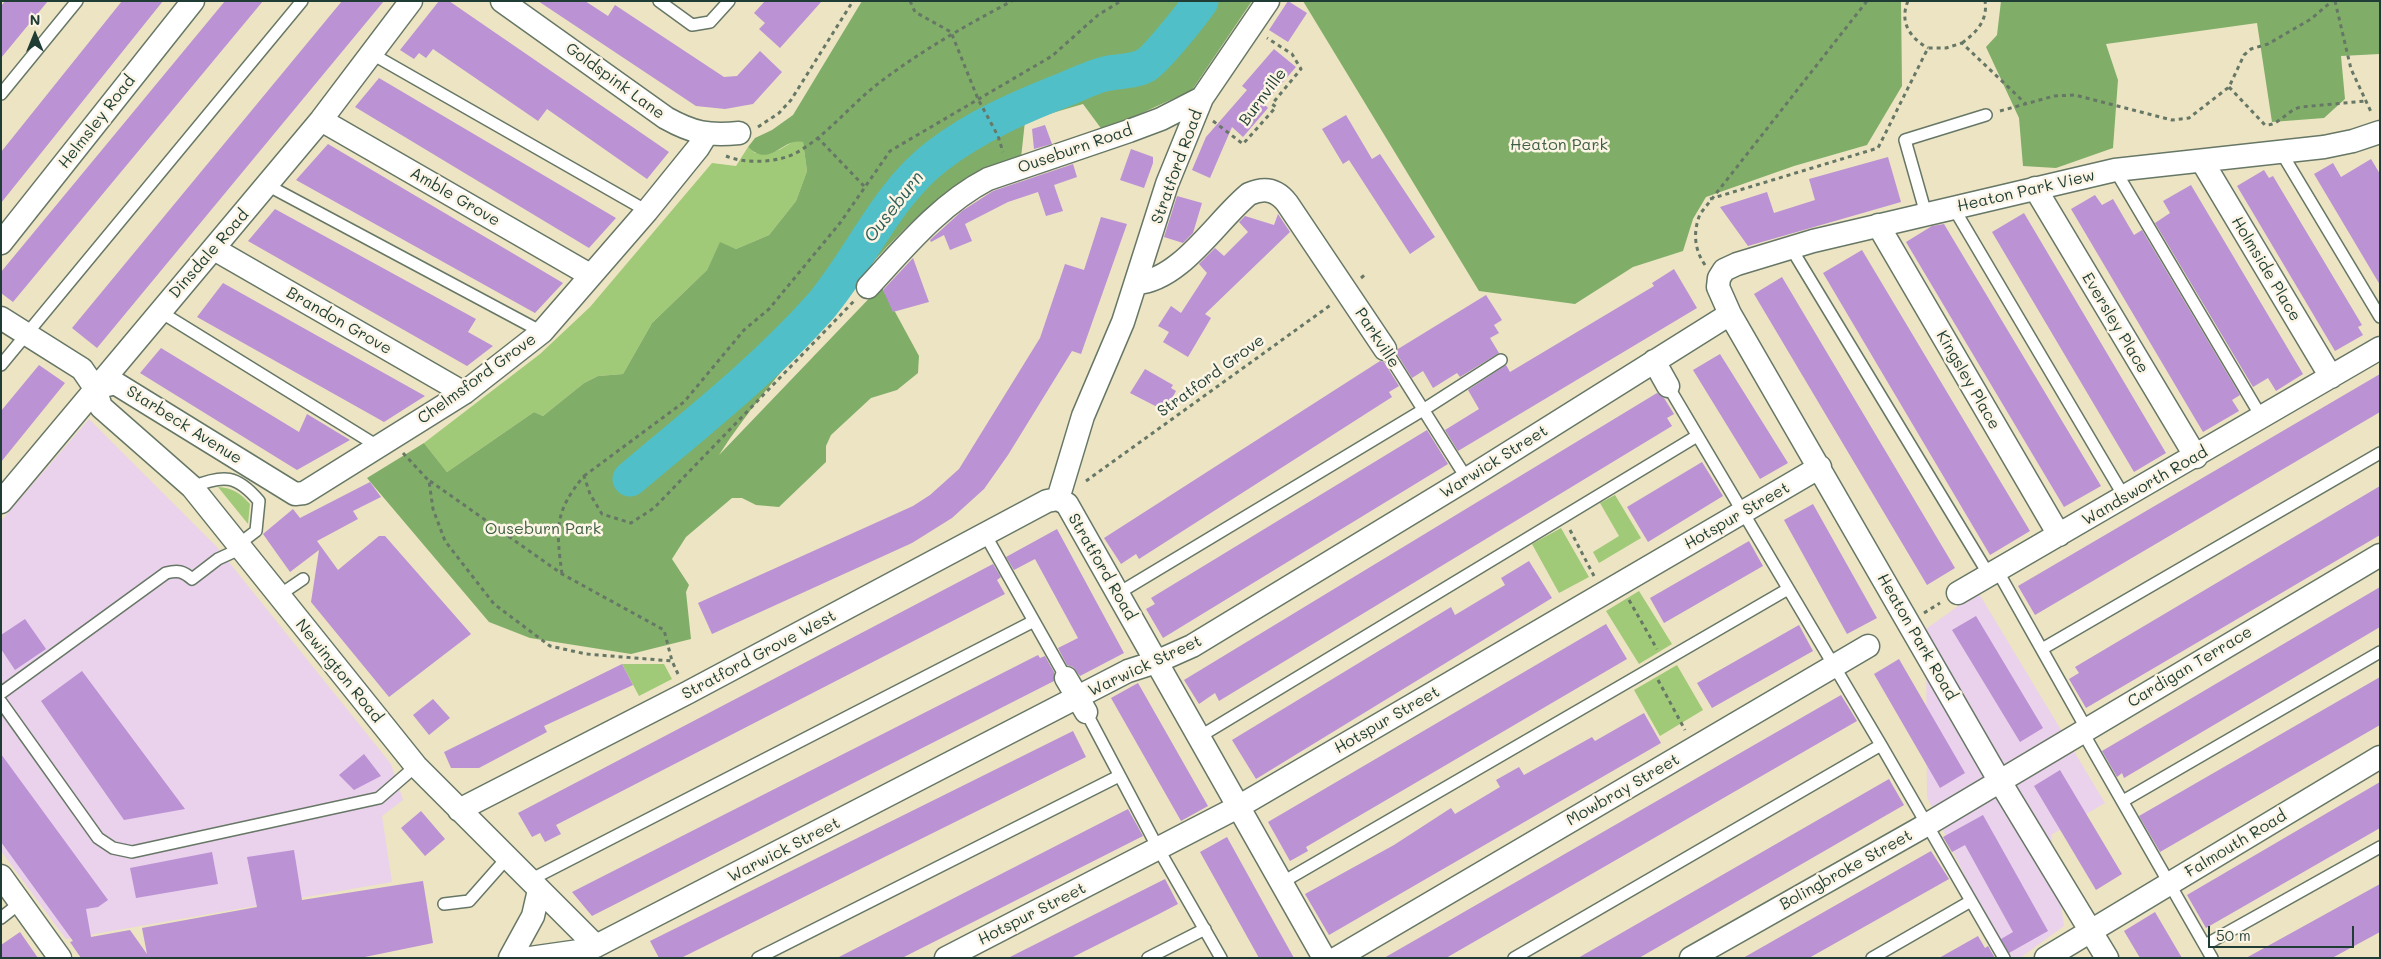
<!DOCTYPE html>
<style>
body{margin:0}
#map{position:relative;width:2381px;height:959px;overflow:hidden;background:#ece4c3;font-family:Mali,sans-serif}
canvas{display:block}
.frame{position:absolute;inset:0;border:2px solid #1f3d34;pointer-events:none}
.north{position:absolute;left:10px;top:10px;width:50px;height:50px;-webkit-text-stroke:4px #fcf5e5;paint-order:stroke;rotate:0deg;font-size:14px;font-weight:700;line-height:20px;text-align:center;color:#1f3d34}
.north::after{content:'';display:block;margin:auto;width:18px;height:22px;background:#1f3d34;clip-path:polygon(50% 0,100% 100%,50% 72%,0 100%)}
.scale{position:absolute;left:2208px;top:926px;width:146px;height:22px;box-sizing:border-box;border:2px solid #1f3d34;border-top:0;padding-left:6px;font-size:15px;line-height:18px;white-space:nowrap;color:#1f3d34;-webkit-text-stroke:4px #fcf5e5;paint-order:stroke}
</style>
<div id="map">
<canvas width="2381" height="959"></canvas>
<div class="frame"></div>
<div class="north">N</div>
<div class="scale">50 m</div>
</div>
<script>
const c = document.querySelector('canvas').getContext('2d');
c.lineJoin = 'round';
function fillPath(path, color) {
  c.fillStyle = color;
  c.fill(path, 'evenodd');
}
function stroke(path, color, width, dash) {
  c.strokeStyle = color;
  c.lineWidth = width;
  c.lineCap = dash ? 'butt' : 'round';
  c.setLineDash(dash || []);
  c.stroke(path);
}
function label(font, color, halo, rows, align = 'center') {
  c.font = font + ' Mali,sans-serif';
  c.lineWidth = 5;
  c.setLineDash([]);
  c.textBaseline = 'middle';
  c.strokeStyle = halo;
  c.fillStyle = color;
  for (const [text, x, y, turn = 0] of rows) {
    c.save();
    c.translate(x, y);
    c.rotate((+turn || 0) * Math.PI / 180);
    c.textAlign = isNaN(turn) ? turn : align;
    if (halo) c.strokeText(text, 0, 0);
    c.fillText(text, 0, 0);
    c.restore();
  }
}
const built = new Path2D(`
 M89,419L216,546L391,764L403,800L382,816L392,882L66,939L1,851V521Z
 M1978,592L2105,803L2051,835L2064,926L2020,958H2004L1927,797L1926,629Z`);
const green = new Path2D(`
 M796,140L803,142L807,171L796,201L769,235L736,249L720,243L707,270L652,323L623,374L598,376L584,383L543,416L534,412L447,472L424,443L540,354L590,307L712,163L736,166L748,147L755,153L779,150Z
 M218,487C233,488 240,493 250,504L248,524Z
 M1615,495L1641,538L1599,563L1593,552L1619,536L1600,503Z
 M1561,528L1589,577L1559,593L1532,544Z
 M1639,591L1672,644L1639,664L1606,611Z
 M622,664H664L672,679L639,696Z
 M1677,665L1703,710L1660,736L1634,690Z`);
const forest = new Path2D(`
 M862,1H1252L1192,90L1103,131L1083,104L1025,121L1021,158C998,167 971,174 951,189C898,228 854,284 812,335C780,373 746,413 719,455L881,286L919,356L918,373L897,390L871,398L831,435L826,446V462L779,507L756,505L742,498H732L686,537L672,559L689,585L686,592L691,639L631,654L530,638L489,622L367,478L424,443L447,472L534,412L543,416L584,383L598,376L623,374L652,323L707,270L720,242L736,249L769,235L796,201L807,171L803,142C782,137 771,169 748,147L755,138L772,130L793,115Z
 M1303,1H1901L1902,86L1867,145L1794,166L1706,197L1693,219L1683,251L1633,267L1575,304L1479,291Z
 M2001,1H2380V54L2341,56L2345,99L2324,118L2272,122L2257,23L2106,44L2118,80L2113,148L2056,168L2023,166L2019,118L1986,47L1997,35Z`);
const river = new Path2D(`
 M630,479C695,424 763,371 820,307C861,259 886,195 937,156C976,126 1020,107 1066,89C1078,84 1092,77 1105,74C1119,70 1133,73 1146,65C1157,58 1193,13 1201,1`);
const building = new Path2D(`
 M5,1H48L1,58V6Z
 M122,1H163L1,203V152Z
 M225,1H263L13,302L1,293V272Z
 M342,1H384L97,348L72,328Z
 M439,1H449L669,152L647,179L547,109L538,121L433,49L426,58L419,53L414,59L400,50Z
 M538,1H585L608,16L615,5L724,77L737,76L760,51L782,72L753,104L725,109L696,106Z
 M765,1H822L780,48L759,29L765,23L754,13Z
 M1288,1L1307,13L1288,42L1269,30Z
 M1274,49L1296,67L1264,104L1268,108L1243,137L1232,127L1210,178L1192,170L1206,137L1247,90L1242,86Z
 M379,78L616,218L589,248L355,107Z
 M1346,115L1372,159L1380,154L1435,237L1410,254L1349,160L1343,164L1322,129Z
 M1045,125L1052,144L1034,149L1032,129Z
 M328,144L563,283L535,313L296,180Z
 M1131,149L1153,157V163L1144,188L1120,180Z
 M1888,157L1901,202L1748,246L1720,207L1767,192L1774,213L1815,200L1809,179Z
 M2371,159L2380,174V285L2314,174L2333,163L2341,177Z
 M1073,164L1077,177L1054,185L1063,211L1046,216L1038,192L1008,202L965,224L972,241L950,250L944,235L931,242L930,240L962,211L993,191Z
 M2264,170L2269,178L2273,176L2362,325L2358,327L2363,335L2335,351L2237,186Z
 M2191,185L2303,374L2276,391L2268,378L2253,387L2155,223L2170,213L2163,201Z
 M2095,195L2102,205L2113,199L2134,235L2142,230L2240,395L2232,400L2239,411L2203,432L2071,209Z
 M1177,196L1202,203L1193,233L1183,243L1164,237Z
 M275,209L476,319L468,332L493,346L467,366L248,241Z
 M2024,213L2166,453L2134,472L1992,232Z
 M1278,214L1290,232L1205,314L1211,318L1188,357L1163,342L1169,332L1158,326L1171,306L1181,313L1207,273L1199,264L1215,248L1224,256L1248,232L1239,222L1245,216L1274,225Z
 M1101,217L1127,224L1081,354L1072,351L1008,455L984,489L952,518L912,543L712,634L698,603L913,506L930,495L959,469L1040,338L1065,264L1084,270Z
 M1944,224L2101,486L2064,507L1906,242L1932,226Z
 M1862,250L2030,531L1990,555L1823,273Z
 M913,258L929,302L893,312L883,290Z
 M1674,269L1697,308L1458,451L1445,430L1479,409L1468,390L1506,365L1510,372L1654,286L1652,283Z
 M1782,277L1955,568L1927,585L1754,294Z
 M223,283L425,396L384,422L197,317Z
 M1486,295L1502,320L1494,325L1499,333L1490,338L1499,353L1460,377L1457,373L1433,388L1423,371L1412,378L1397,354L1398,349Z
 M161,348L299,432L307,414L350,440L297,470L140,373Z
 M1720,354L1788,463L1760,479L1693,370Z
 M1380,361L1384,362L1399,386L1389,392L1392,397L1139,559L1136,554L1121,564L1104,538Z
 M39,365L65,383L1,462V411Z
 M1145,369L1173,385L1171,388L1176,391L1165,411L1130,393Z
 M2380,374V412L2035,615L2018,586Z
 M1657,393L1664,398L1674,414L1667,418L1672,426L1219,701L1215,693L1199,704L1184,680Z
 M1427,430L1448,464L1163,638L1146,609L1155,604L1151,598Z
 M1702,462L1723,496L1648,542L1627,507Z
 M370,482L381,497L353,511L358,519L317,541L338,570L379,536H385L471,634L389,697L311,602L319,550L290,572L263,534L293,509L300,518Z
 M2380,486V535L2086,708L2069,679L2079,673L2075,667Z
 M1813,504L1877,618L1847,634L1784,520Z
 M1057,529L1124,653L1080,676L1073,667L1067,665L1058,648L1078,638L1035,559L1014,570L1006,557Z
 M1749,541L1763,566L1664,623L1650,598Z
 M1529,561L1552,598L1256,779L1232,740L1451,607L1455,615L1505,585L1501,578Z
 M993,564L1001,577L997,580L1005,594L556,825L561,834L545,842L540,833L532,837L518,813Z
 M2380,587V627L2124,778L2122,773L2117,777L2102,751Z
 M1976,616L2043,728L2020,742L1952,630Z
 M25,619L46,649L15,670L1,649V635Z
 M1606,624L1627,659L1306,847L1308,851L1290,861L1268,822Z
 M1799,625L1813,651L1712,708L1697,683Z
 M1038,655L1040,658L1045,656L1054,672V681L592,916L572,892Z
 M1899,659L1965,773L1940,788L1874,674Z
 M622,664L633,685L544,726L547,732L479,768H451L444,752Z
 M82,671L185,809L124,820L41,701Z
 M2380,677V725L2160,852L2139,816Z
 M1138,683L1208,806L1181,821L1111,698Z
 M1841,695L1857,721L1446,958H1384Z
 M433,699L450,718L429,735L413,715Z
 M1644,713L1661,743L1329,935L1305,894L1394,845L1451,808L1455,814L1500,787L1496,780L1519,767L1524,775L1592,737L1595,741Z
 M1073,731L1086,757L681,958H659L650,941Z
 M1,754L108,900L98,907L86,909L91,937L130,930L147,954L142,928L257,907L247,857L294,850L302,900L423,881L433,943L360,958H81L70,942L73,941L1,842Z
 M364,754L381,776L354,790L339,775Z
 M2060,770L2122,874L2096,890L2034,786Z
 M1889,779L1904,805L1639,958H1578Z
 M2380,782V828L2206,928L2187,895Z
 M1128,809L1143,836L902,958H837Z
 M421,811L445,839L425,856L401,828Z
 M1983,815L2048,931L2009,953L2001,939L2013,932L1965,845L1952,852L1943,837Z
 M1227,837L1275,924L1294,958H1259L1200,852Z
 M1931,851L1949,879L1809,958H1743Z
 M212,852L218,884L136,898L130,868Z
 M1165,879L1178,904L1157,915L1071,958H1008Z
 M2380,884V932L2332,958H2246Z
 M2155,912L2182,958H2140L2124,931Z
 M20,932L38,958H1V945Z
 M1978,936L1985,948L1988,946L1995,958H1939Z`);
const path = new Path2D(`
 M910,1L915,12L951,32L978,99L998,136L1003,152
 M1908,1C1899,22 1910,38 1928,48
 M2335,1L2351,69L2372,114
 M1962,43C1977,32 1988,20 1985,1
 M2229,87L2265,125C2279,126 2287,110 2301,107L2365,101
 M2000,111L2054,96L2075,95L2172,120L2189,118L2229,87L2244,55L2251,49L2268,44L2311,19L2332,1
 M1213,121L1243,144L1276,107L1272,104L1301,69L1292,54L1267,38
 M758,127L779,113L791,100L853,1
 M817,137L864,186
 M726,156C745,164 777,163 796,153C826,136 849,107 875,86C919,52 963,27 1012,1
 M1710,199L1878,148L1928,48H1946L1962,43L2026,104
 M1705,265C1694,249 1693,232 1700,214L1867,1
 M1361,278L1367,273
 M403,453L429,481L433,509L445,541L494,604L550,646L586,654L672,661L678,674
 M584,476L684,402L744,330L769,309L840,223L890,151L1052,56L1098,15L1121,1
 M430,481L562,574L664,630L672,661
 M1086,481L1332,304
 M1570,530L1594,576
 M562,574C556,529 554,512 584,476L590,494L602,514L631,523L654,508L855,300
 M1629,600L1657,649
 M1924,613L1940,603
 M1658,680L1685,730`);
const lane = new Path2D(`
 M659,1L692,25L710,22L729,1
 M372,54L647,211
 M1,94L77,1
 M2281,152L2380,317
 M2115,170L2262,418
 M267,185L542,332
 M1953,207L2125,498
 M1926,214L1905,140L1986,115
 M1791,248L1989,575
 M159,311L379,447
 M1385,349L1467,479
 M1,365L302,1
 M1668,386L1881,745L2004,958
 M192,487C224,474 237,475 259,501L256,531L239,544
 M986,536L1066,678
 M1997,570L2086,728
 M1117,594L1423,410L1501,360
 M278,596L303,579
 M2042,649L2380,453
 M1,693L166,573C178,570 183,571 192,579L218,559L242,548
 M1,702L98,838L113,848L132,852L379,798L416,766
 M1086,712L1159,850L1221,958
 M2082,731L2212,958
 M1199,737L1697,436
 M2123,801L2380,652
 M530,880L1034,621
 M1281,883L1788,589
 M444,904L469,901L507,858
 M1,918L20,903
 M2205,945L2380,847
 M758,958L1119,776
 M1148,958L1205,929
 M1514,958L1881,745
 M1872,958L1971,901`);
const street = new Path2D(`
 M502,1L666,118C693,133 708,136 739,133
 M321,120L590,275
 M2202,161L2331,377
 M2035,188L2196,457
 M1878,225L2059,535
 M1,243L193,1
 M214,249L464,393
 M1137,283C1181,280 1217,220 1249,194C1265,187 1277,190 1287,203L1385,349
 M868,287C904,248 940,204 988,179L1129,131L1161,119L1202,98
 M1,318L82,369L95,388L115,383L295,494L304,493L464,393L542,332L647,211L698,148L706,135
 M1654,361L1668,386
 M95,388L101,407L192,487L416,766L596,946
 M1058,499L1083,416L1123,322L1167,184L1202,98L1268,1
 M1058,499L1067,504L1324,958
 M1,502L321,120L411,1
 M1958,593L2380,348
 M1066,678L1086,712
 M459,810L687,693L1047,501L1058,499
 M1,876L60,958
 M510,958L533,916L539,890
 M530,958L586,950L596,946L1128,671L1156,662L1192,646L1467,479L1730,314
 M946,958L1238,807L1820,467
 M1337,958L1868,646
 M1691,958L1928,824L2380,555
 M2046,958L2380,757
 M2107,958L1999,780L1730,314L1718,287L1719,278L1724,270L1737,264L1813,241L2115,170L2324,147L2353,141L2380,132`);
const streetNames = [
 ["Goldspink Lane",615,81,36],
 ["Burnville",1263,97,-53],
 ["Helmsley Road",97,122,-52],
 ["Ouseburn Road",1075,149,-19],
 ["Stratford Road",1177,167,-70],
 ["Heaton Park View",2026,191,-13],
 ["Amble Grove",455,197,30],
 ["Dinsdale Road",209,254,-49],
 ["Holmside Place",2266,269,59],
 ["Brandon Grove",339,321,30],
 ["Eversley Place",2115,323,59],
 ["Parkville",1377,338,57],
 ["Stratford Grove",1211,376,-36],
 ["Chelmsford Grove",477,379,-36],
 ["Kingsley Place",1968,380,60],
 ["Starbeck Avenue",184,425,32],
 ["Warwick Street",1494,462,-32],
 ["Wandsworth Road",2145,486,-30],
 ["Hotspur Street",1737,516,-30],
 ["Stratford Road",1102,567,60],
 ["Heaton Park Road",1917,637,60],
 ["Stratford Grove West",759,655,-28],
 ["Warwick Street",1145,666,-25],
 ["Cardigan Terrace",2190,667,-31],
 ["Newington Road",339,671,51],
 ["Hotspur Street",1387,720,-30],
 ["Mowbray Street",1623,790,-30],
 ["Falmouth Road",2236,844,-31],
 ["Warwick Street",784,850,-27],
 ["Bolingbroke Street",1846,870,-29],
 ["Hotspur Street",1032,914,-27]
];
const parkNames = [
 ["Heaton Park",1559,145],
 ["Ouseburn Park",543,529]
];
const waterNames = [
 ["Ouseburn",894,207,-52]
];
fillPath(built, '#ead1ec');
fillPath(green, '#a0ca77');
fillPath(forest, '#80ae68');
stroke(river, '#51bfc8', 35);
fillPath(building, '#bb92d4');
stroke(lane, '#677766', 14);
stroke(street, '#677766', 25);
stroke(path, '#677766', 3, [4, 4]);
stroke(lane, '#fff', 11);
stroke(street, '#fff', 22);
label('16px', '#1f3d34', '#fcf5e5', streetNames);
label('16px', '#3f6045', '#fcf5e5', parkNames);
label('italic 18px', '#2c5e59', '#fcf5e5', waterNames);
</script>
